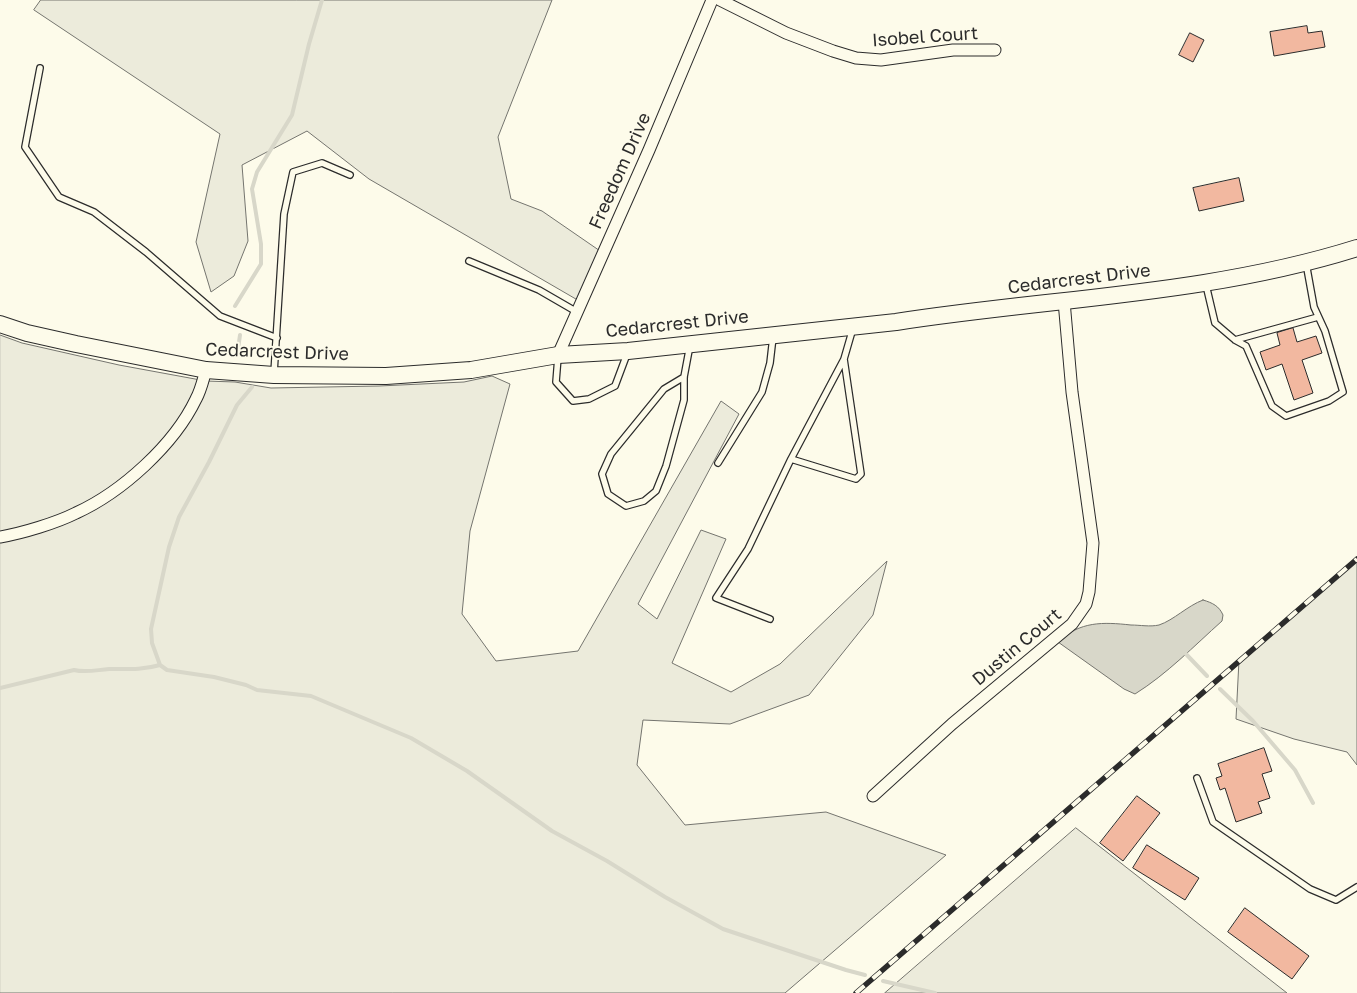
<!DOCTYPE html>
<style>
body{margin:0}
canvas{display:block;background:#fdfbea}
</style>
<canvas width="1357" height="993"></canvas>
<script>
const c = document.querySelector('canvas').getContext('2d');
c.lineJoin = 'round';
function fillPath(path, color) {
  c.fillStyle = color;
  c.fill(path, 'evenodd');
}
function stroke(path, color, width, dash) {
  c.strokeStyle = color;
  c.lineWidth = width;
  c.lineCap = dash ? 'butt' : 'round';
  c.setLineDash(dash || []);
  c.stroke(path);
}
function label(font, color, halo, rows, align = 'center') {
  c.font = font + ' "Golos Text",sans-serif';
  c.lineWidth = 4;
  c.setLineDash([]);
  c.textBaseline = 'middle';
  c.strokeStyle = halo;
  c.fillStyle = color;
  for (const [text, x, y, turn = 0] of rows) {
    c.save();
    c.translate(x, y);
    c.rotate((+turn || 0) * Math.PI / 180);
    c.textAlign = isNaN(turn) ? turn : align;
    if (halo) c.strokeText(text, 0, 0);
    c.fillText(text, 0, 0);
    c.restore();
  }
}
const green = new Path2D(`
 M41,0H552L498,137L511,199L542,211L603,253L581,302L369,179L307,131L242,165L248,241L234,276L211,292L196,242L220,134L34,10Z
 M0,335L22,343L119,365L206,381L235,382L271,388L379,386L464,382L492,376L510,384L470,531L462,614L496,661L578,651L721,401L739,414L638,604L657,619L701,530L726,539L672,663L731,692L780,664L887,561L873,615L809,695L730,724L643,720L637,765L685,825L826,812L946,855L785,993H0Z
 M1357,559V765L1347,752L1294,739L1236,719L1239,660Z
 M1076,828L1287,993H885Z`);
const water = new Path2D(`
 M1203,600C1213,603 1219,606 1223,615L1222,621C1194,646 1167,674 1135,694L1124,689L1058,642C1080,621 1103,622 1131,625C1140,625 1150,627 1159,625C1174,620 1187,606 1203,600Z`);
const stream = new Path2D(`
 M235,306L261,264V244L252,189L257,172L292,115L309,44L322,0
 M238,349L240,335
 M252,387L237,405L209,462L179,517L169,547L151,629L152,643L160,665L167,670L214,677L246,685L257,690L311,696L411,738L467,771L552,831L607,861L665,897L723,929L846,970L865,975
 M1186,654L1207,676
 M0,688L74,670C86,673 96,670 109,669C127,669 143,670 160,665
 M1220,689L1253,721L1295,770L1313,803
 M883,981L935,993`);
const building = new Path2D(`
 M1307,26L1308,33L1322,31L1325,47L1274,56L1270,32Z
 M1190,33L1204,40L1193,62L1179,55Z
 M1239,178L1244,201L1199,211L1193,188Z
 M1293,328L1297,342L1316,336L1322,353L1302,360L1313,393L1294,400L1282,364L1266,370L1260,352L1280,345L1277,333Z
 M1264,748L1272,771L1262,774L1270,798L1258,802L1262,813L1236,822L1225,788L1220,790L1216,778L1222,776L1218,764Z
 M1137,796L1160,813L1123,861L1100,843Z
 M1147,845L1199,878L1185,900L1133,868Z
 M1245,908L1309,956L1292,979L1228,932Z`);
const lane = new Path2D(`
 M40,68L25,147L59,197L94,212L146,252L220,316L277,338
 M469,261L539,290L577,312
 M1206,285L1215,323L1235,340L1246,346L1272,406L1286,416L1329,401L1343,392L1325,331L1314,307L1306,263
 M1235,340L1318,317
 M558,357L556,382L573,401L589,399L615,386L627,354
 M274,373L284,214L293,172L322,163L350,175
 M684,377L664,389L611,454L602,474L608,494L626,506L644,501L656,491L666,466L684,400V377L690,345
 M791,459L844,359
 M718,463L762,392L770,363L773,337
 M770,619L716,598L748,549L791,459L856,479L861,474L844,359L853,328
 M1197,778L1213,822L1310,889L1336,900L1357,887`);
const street = new Path2D(`
 M720,0L786,33L833,51L856,58L881,60L953,50H995
 M558,355L649,150L712,0
 M0,537C23,533 56,523 76,513C122,492 174,445 196,399C201,390 203,380 206,370
 M873,796L952,724L1072,624L1086,604L1089,592L1093,543L1072,392L1064,301`);
const secondary = new Path2D(`
 M0,324L27,333L76,344L206,370L274,375L386,376L471,370L558,355L628,351L896,322C1049,298 1208,295 1357,248`);
const rail = new Path2D(`
 M856,993L1357,559`);
const streetNames = [
 ["Isobel Court",925,37,-4],
 ["Freedom Drive",620,171,-66],
 ["Cedarcrest Drive",1079,279,-7],
 ["Cedarcrest Drive",677,324,-6],
 ["Cedarcrest Drive",277,352,2],
 ["Dustin Court",1017,647,-40]
];
fillPath(green, '#ecebdb');
stroke(green, '#74746e', 1);
fillPath(water, '#d8d7c9');
stroke(water, '#74746e', 1);
stroke(stream, '#d8d7c9', 4);
fillPath(building, '#f2b8a0');
stroke(building, '#2b2b2b', 1);
stroke(lane, '#2b2b2b', 8);
stroke(street, '#2b2b2b', 13);
stroke(secondary, '#2b2b2b', 18);
stroke(lane, '#fdfbea', 5.5);
stroke(street, '#fdfbea', 11);
stroke(secondary, '#fdfbea', 16);
stroke(rail, '#2b2b2b', 5.5);
stroke(rail, '#fdfbea', 4, [11]);
label('18px', '#2b2b2b', '#fdfbea', streetNames);
</script>
